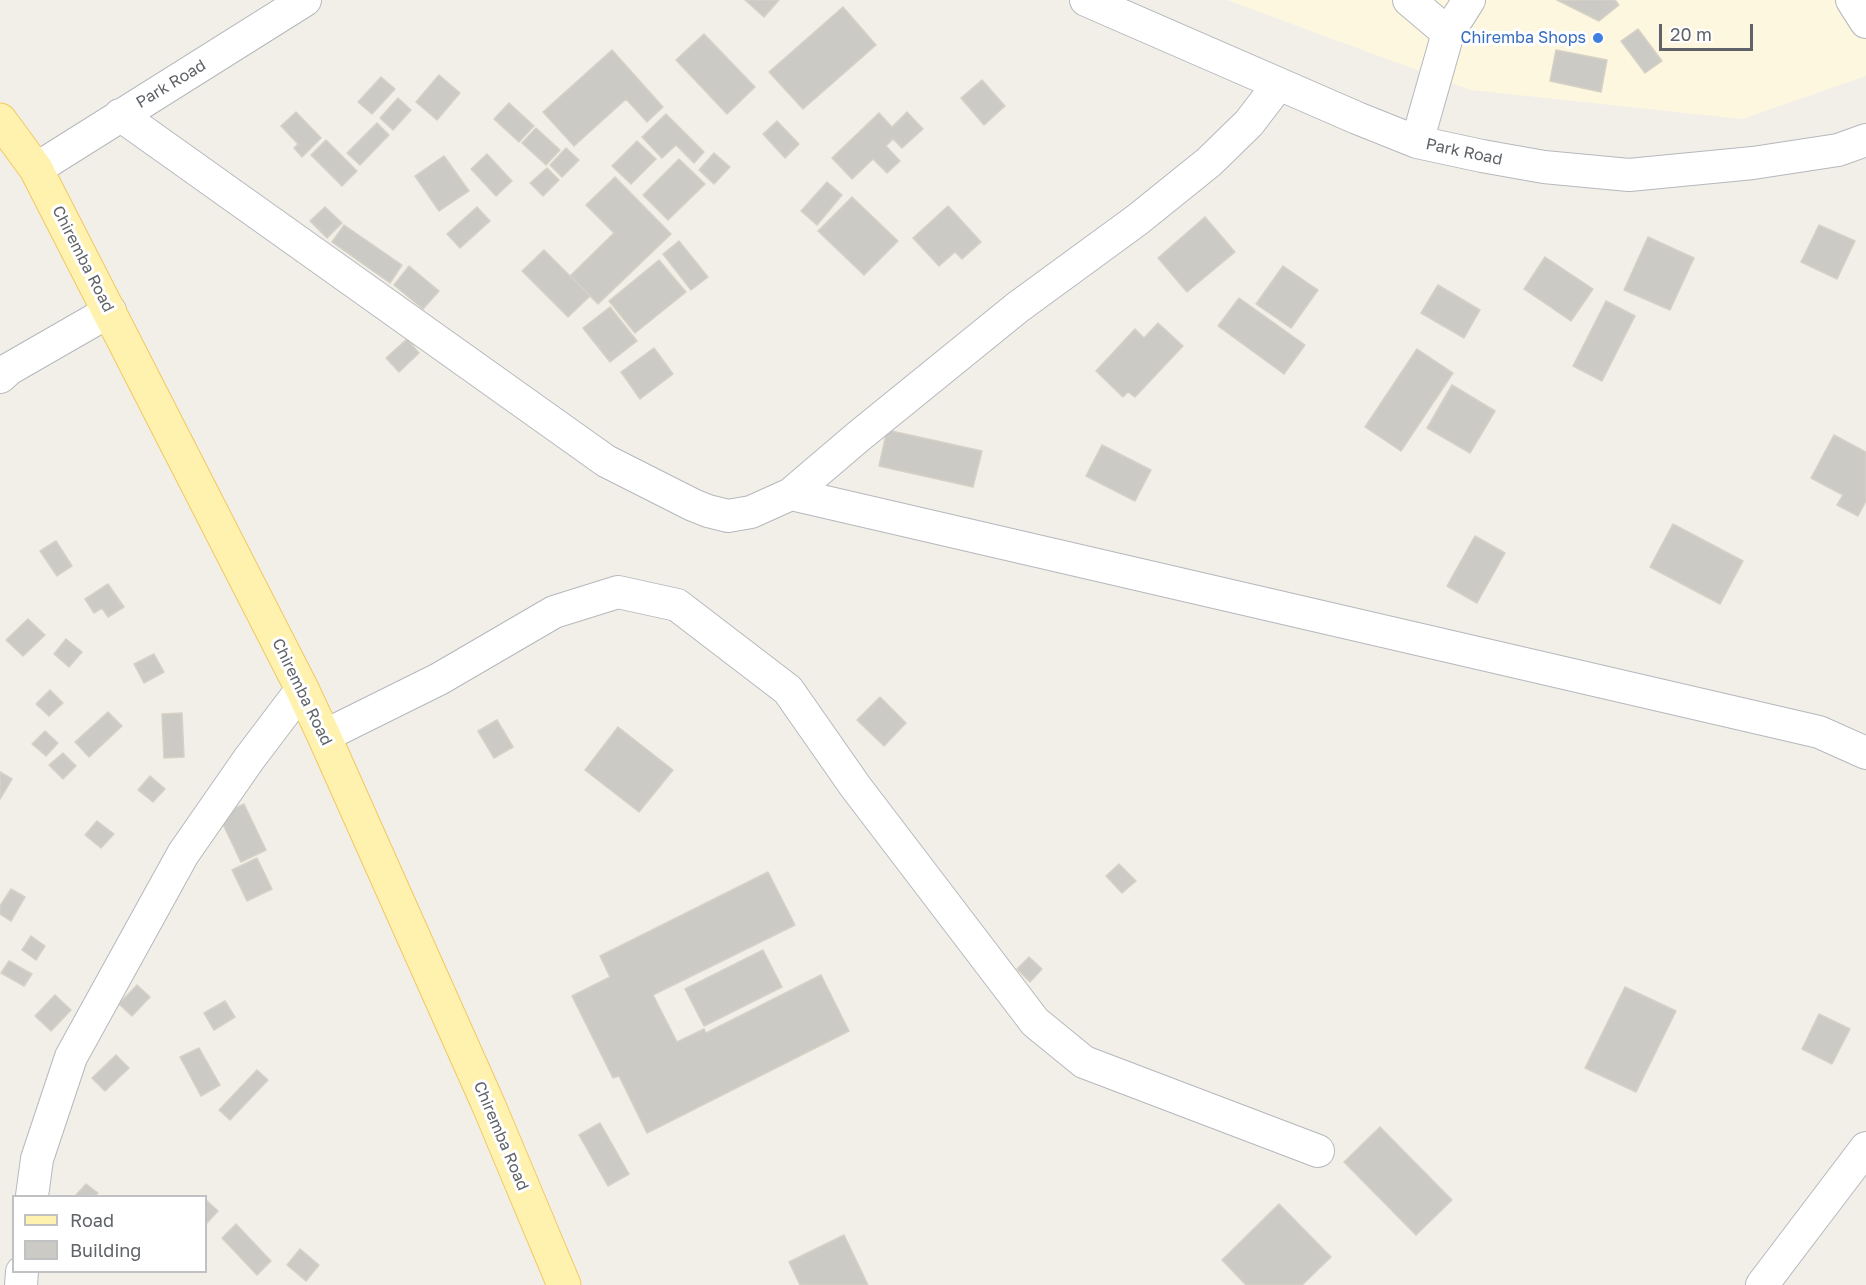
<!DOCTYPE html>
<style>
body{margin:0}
#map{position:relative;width:1866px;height:1285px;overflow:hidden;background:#f1efe8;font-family:"Golos Text",sans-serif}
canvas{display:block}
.legend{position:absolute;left:12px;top:1195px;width:195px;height:78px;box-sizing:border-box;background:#fff;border:2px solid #bfc1c3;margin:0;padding:8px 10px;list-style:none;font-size:18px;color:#5f6368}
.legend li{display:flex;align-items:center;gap:12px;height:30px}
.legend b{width:30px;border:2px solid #bfc1c3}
.scale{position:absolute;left:1659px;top:24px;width:94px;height:27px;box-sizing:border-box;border:3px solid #5f6368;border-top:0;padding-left:8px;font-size:18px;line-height:21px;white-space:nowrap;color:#5f6368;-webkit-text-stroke:4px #fff;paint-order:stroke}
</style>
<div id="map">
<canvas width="1866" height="1285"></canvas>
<ul class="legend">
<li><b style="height:8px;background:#fff2af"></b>Road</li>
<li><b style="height:16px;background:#cccac5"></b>Building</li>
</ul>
<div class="scale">20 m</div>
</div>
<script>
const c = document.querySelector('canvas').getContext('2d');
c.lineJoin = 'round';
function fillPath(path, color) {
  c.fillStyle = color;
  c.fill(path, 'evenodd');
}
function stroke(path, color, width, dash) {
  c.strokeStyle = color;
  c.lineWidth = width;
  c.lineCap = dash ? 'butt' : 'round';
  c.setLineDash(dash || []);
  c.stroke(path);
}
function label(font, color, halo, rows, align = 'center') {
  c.font = font + ' "Golos Text",sans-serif';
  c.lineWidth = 6;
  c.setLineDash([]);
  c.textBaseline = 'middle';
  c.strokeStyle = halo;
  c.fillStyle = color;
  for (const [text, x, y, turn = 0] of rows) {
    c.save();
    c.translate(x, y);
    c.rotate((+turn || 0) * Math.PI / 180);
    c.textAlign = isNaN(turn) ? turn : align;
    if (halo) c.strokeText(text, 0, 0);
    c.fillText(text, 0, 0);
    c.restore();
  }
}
const commercial = new Path2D(`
 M1227,0H1866V76L1742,119L1471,90Z`);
const building = new Path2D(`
 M745,0H779L764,17Z
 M1557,0H1615L1619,5L1599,21Z
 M843,7L876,45L803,109L769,72Z
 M1638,29L1662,61L1645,73L1621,41Z
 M704,34L755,87L727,114L676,60Z
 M612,50L663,107L647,122L626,99L574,146L543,112Z
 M1556,50L1607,60L1601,92L1550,81Z
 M439,75L460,93L437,120L416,102Z
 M381,77L395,89L372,114L358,102Z
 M982,80L1005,106L984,125L961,98Z
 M398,98L411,110L393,130L380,118Z
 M509,103L534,126L519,142L494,119Z
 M296,112L321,138L302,157L294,148L298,144L281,126Z
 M907,112L923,129L902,148L893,139L886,146L900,161L887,173L873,159L852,179L832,158L879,113L892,127Z
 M666,114L704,152L694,163L676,145L662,158L642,137Z
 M777,121L799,144L785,158L763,134Z
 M377,123L389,135L360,165L347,153Z
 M536,128L560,150L546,165L522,143Z
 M326,140L357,171L342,186L311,155Z
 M637,141L656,159L631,184L612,166Z
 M566,148L579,160L562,177L550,165Z
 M714,153L730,167L714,184L699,170Z
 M487,154L512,181L496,196L471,169Z
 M444,156L469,191L439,211L415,176Z
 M679,159L705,184L668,220L643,195Z
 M547,168L559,180L543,196L530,183Z
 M615,177L671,234L598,304L570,276L614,233L586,205Z
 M827,182L842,195L817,225L801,211Z
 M852,197L898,241L864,275L818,231Z
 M948,206L981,242L962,259L955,252L939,266L913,238Z
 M325,207L342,223L327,238L310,221Z
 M477,207L490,221L460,248L447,234Z
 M1205,217L1235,252L1187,292L1158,258Z
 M344,225L402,265L390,283L332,242Z
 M1819,225L1855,241L1837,279L1801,262Z
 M1648,237L1694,258L1670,310L1624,290Z
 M679,241L708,277L691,290L663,254Z
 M544,250L590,296L568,317L522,271Z
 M1545,257L1593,289L1571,321L1524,289Z
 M659,260L686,292L635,333L609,301Z
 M409,266L439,291L423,309L394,285Z
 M1283,266L1318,290L1291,328L1256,304Z
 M1438,285L1480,310L1464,338L1421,313Z
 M1239,298L1305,345L1284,374L1218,326Z
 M1606,301L1635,316L1602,381L1573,366Z
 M610,307L637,341L610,362L583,328Z
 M1158,323L1183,346L1135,397L1128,392L1123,397L1096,371L1135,329L1144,338Z
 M407,339L419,353L399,372L386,358Z
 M654,348L673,374L640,399L621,372Z
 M1417,349L1453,373L1401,451L1365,427Z
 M1452,385L1495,411L1470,453L1427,428Z
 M887,430L982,451L973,487L879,466Z
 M1834,435L1866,452V501L1858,516L1837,505L1843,495L1811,478Z
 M1102,445L1151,470L1135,501L1086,476Z
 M1673,524L1743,561L1720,604L1650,567Z
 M1475,536L1505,553L1477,603L1447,586Z
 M56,541L72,566L57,576L40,551Z
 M108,584L124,607L108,617L102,608L94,613L85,599Z
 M28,619L45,635L23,656L6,640Z
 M66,639L82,652L69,667L54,654Z
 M154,654L164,672L144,683L134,664Z
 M50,690L63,703L49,716L36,704Z
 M880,697L906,723L884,746L857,720Z
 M108,712L122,726L89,757L75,742Z
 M182,713L184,757L164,758L162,714Z
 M497,720L513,747L494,758L478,731Z
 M618,727L673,770L639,812L585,770Z
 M45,731L58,743L46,756L32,744Z
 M63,753L76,766L63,779L49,765Z
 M0,772L12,779L0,799Z
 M150,776L165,789L153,802L138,790Z
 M244,804L266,850L241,862L219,816Z
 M97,821L114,834L101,848L85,835Z
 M257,858L272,889L247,901L232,870Z
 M1119,864L1136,881L1122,893L1106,876Z
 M768,872L795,925L653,995L677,1042L704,1029L706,1033L821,975L849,1031L647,1133L619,1076L613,1078L572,996L610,977L600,956Z
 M11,889L25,897L11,921L0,914V906Z
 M31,936L45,946L36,960L22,950Z
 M763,950L782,987L704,1026L685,989Z
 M1029,957L1042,969L1030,982L1017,969Z
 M9,961L32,974L24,986L1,973Z
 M137,985L150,997L132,1016L119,1004Z
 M1625,987L1676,1011L1636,1092L1585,1068Z
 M55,995L71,1010L51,1031L35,1016Z
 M225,1001L235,1017L214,1030L204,1013Z
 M1819,1014L1850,1029L1832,1064L1802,1049Z
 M199,1048L220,1085L201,1096L180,1057Z
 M116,1055L129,1068L105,1091L92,1078Z
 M257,1070L268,1080L230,1120L219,1110Z
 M600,1123L629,1174L608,1186L579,1135Z
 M1380,1127L1452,1200L1416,1235L1344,1162Z
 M86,1184L98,1193L95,1196H75Z
 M206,1200L218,1211L207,1223L206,1222Z
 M1279,1204L1331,1257L1302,1285H1246L1222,1260Z
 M236,1224L271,1261L257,1275L222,1238Z
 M844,1235L868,1285H800L789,1262Z
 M300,1249L319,1265L306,1281L287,1265Z`);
const minor = new Path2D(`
 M1086,0L1357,118L1417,142L1482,156L1544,167L1629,175L1753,163L1838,150L1866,140
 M1409,0L1448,33
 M1852,0L1866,22
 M120,115L606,461L693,505L708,511L728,516L751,512L791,494L859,436L1018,307L1137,220L1209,162L1249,123L1278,85
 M1417,142L1448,33L1469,0
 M36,169L305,0
 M0,377L9,369L110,311
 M791,494L1819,732L1866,753
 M324,736L439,679L554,612L618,592L677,605L788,690L855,786L1035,1022L1084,1062L1318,1151
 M32,1196L37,1159L71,1057L183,854L249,759L302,689
 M21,1285L22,1272
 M1762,1285L1866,1148`);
const major = new Path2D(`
 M0,120L36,169L302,689L324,736L489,1106L564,1285`);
const markers = [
 [1598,38,6,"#3f7fe0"]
];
const shopNames = [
 ["Chiremba Shops",1586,38]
];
const streetNames = [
 ["Park Road",171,84,-31],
 ["Park Road",1464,152,12],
 ["Chiremba Road",83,259,63],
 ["Chiremba Road",302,692,64],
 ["Chiremba Road",501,1136,67]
];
fillPath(commercial, '#fef7e0');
fillPath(building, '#cccac5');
stroke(building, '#d6d1c6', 1.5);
stroke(minor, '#b5b8bc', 34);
stroke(major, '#f2c960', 35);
stroke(minor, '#fff', 32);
stroke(major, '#fff2af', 33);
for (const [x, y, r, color] of markers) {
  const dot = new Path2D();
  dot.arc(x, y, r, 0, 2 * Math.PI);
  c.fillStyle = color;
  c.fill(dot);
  stroke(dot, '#fff', 2);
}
label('16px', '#366cbe', '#fff', shopNames, 'right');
label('16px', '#5f6368', '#fff', streetNames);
</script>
